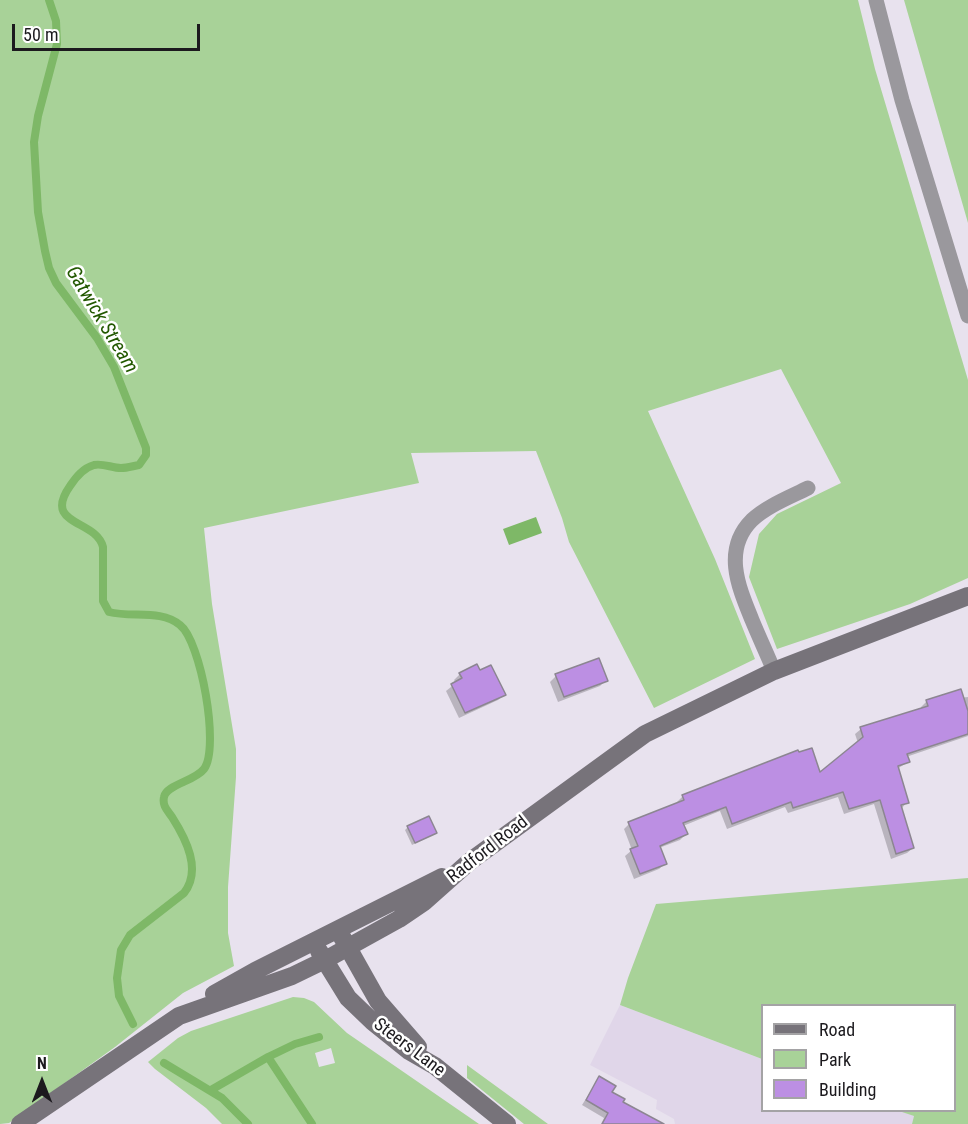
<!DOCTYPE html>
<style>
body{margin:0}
#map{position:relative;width:968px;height:1124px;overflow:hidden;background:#e8e2ee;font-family:"Roboto Condensed",sans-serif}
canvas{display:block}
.legend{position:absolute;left:761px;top:1004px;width:195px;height:108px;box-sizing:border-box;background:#fff;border:2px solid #a4a3a5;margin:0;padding:8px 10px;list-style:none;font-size:18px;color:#1c1a1e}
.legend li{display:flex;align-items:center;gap:12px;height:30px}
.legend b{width:30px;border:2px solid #a4a3a5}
.north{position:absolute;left:12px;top:1052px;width:60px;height:60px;-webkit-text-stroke:4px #fff;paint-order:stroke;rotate:0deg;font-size:16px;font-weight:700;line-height:24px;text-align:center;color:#1c1a1e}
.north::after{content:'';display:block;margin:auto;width:21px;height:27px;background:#1c1a1e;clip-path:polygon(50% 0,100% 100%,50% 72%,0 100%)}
.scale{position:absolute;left:12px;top:24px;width:188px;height:27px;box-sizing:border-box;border:3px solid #1c1a1e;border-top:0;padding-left:8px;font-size:18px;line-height:21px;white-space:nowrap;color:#1c1a1e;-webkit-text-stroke:4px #fff;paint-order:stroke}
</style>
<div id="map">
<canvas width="968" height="1124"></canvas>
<ul class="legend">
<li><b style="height:8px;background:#77737a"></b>Road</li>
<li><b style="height:16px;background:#a8d298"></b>Park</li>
<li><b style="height:16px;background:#bc8fe3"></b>Building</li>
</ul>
<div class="north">N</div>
<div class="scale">50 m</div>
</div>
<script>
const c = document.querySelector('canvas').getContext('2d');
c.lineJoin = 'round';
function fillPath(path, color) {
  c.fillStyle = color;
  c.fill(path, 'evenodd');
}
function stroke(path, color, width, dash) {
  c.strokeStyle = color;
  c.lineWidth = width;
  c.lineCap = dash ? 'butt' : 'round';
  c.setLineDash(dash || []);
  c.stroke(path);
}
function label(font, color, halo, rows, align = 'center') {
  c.font = font + ' "Roboto Condensed",sans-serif';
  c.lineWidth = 5;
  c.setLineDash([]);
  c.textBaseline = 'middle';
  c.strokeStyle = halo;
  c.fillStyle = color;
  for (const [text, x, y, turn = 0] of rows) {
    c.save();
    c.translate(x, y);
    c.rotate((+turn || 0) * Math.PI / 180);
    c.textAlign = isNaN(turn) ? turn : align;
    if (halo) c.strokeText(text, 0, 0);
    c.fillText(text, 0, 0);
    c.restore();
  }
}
const built = new Path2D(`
 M620,1005L762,1059V1110H899L914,1116L912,1124H675L674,1119L656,1109L657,1100L590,1065Z`);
const green = new Path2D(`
 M0,0H858L875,69L968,380V578L910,604L777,649L749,577L759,534L777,514L841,483L781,369L648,411L715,559L755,659L654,708L569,542L562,518L536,451L411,453L419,483L204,528L212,604L236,749V777L228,887V933L234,966L183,993L115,1047L9,1123L0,1124Z
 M904,0H968V223Z
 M968,878V1124H912L914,1116L899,1111L954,1110V1006H762V1059L620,1005L628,978L656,904Z
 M293,997L304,998L314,1002L347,1033L479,1124H222L206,1108L155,1069L148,1062L178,1038L191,1031ZM331,1048L335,1063L319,1067L315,1053Z
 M467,1065L548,1124H524L467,1078Z`);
const water = new Path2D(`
 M536,517L542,533L509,545L503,529Z`);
const shadow = new Path2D(`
 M480,672L504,694L498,700L459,718L446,691L456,683L454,680L460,674Z
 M556,676L606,680L600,686L558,702L550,682Z
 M968,697V736L906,757L908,762L897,769L907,802L902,808L913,848L907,853L891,859L874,804L844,814L838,797L788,813L785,807L727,829L720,811L683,826L686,834L680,840L659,848L665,864L659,869L634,879L625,856L632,850L624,829L629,824L678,804L677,802L683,796L819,775L858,743L855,734L861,729L922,709L921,707L927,701Z
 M408,827L432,835L412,845L405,830Z
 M599,1078L610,1093L639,1124H601L604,1118L582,1105Z`);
const stream = new Path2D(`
 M49,0L56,21L57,44L38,116L34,142L38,212L45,251L49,268L56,283L97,338L114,367L146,448V455L139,465C133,466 127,468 121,468C112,468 103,463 94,465C83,468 76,477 70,486C42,526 96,519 103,547V601L109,612C132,618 161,609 180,625C201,641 220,748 204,769C195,781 166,785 164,797C162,806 168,811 172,817C186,839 202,870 184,893L130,935L121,950L117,978L119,996L133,1024
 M268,1057L295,1044L319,1037
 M164,1063L222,1098L248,1124
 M211,1090L268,1057L312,1124`);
const building = new Path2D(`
 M599,658L608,681L564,697L555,674Z
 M477,664L480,670L491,665L506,695L465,713L451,684L462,678L459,673Z
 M961,689L968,711V734L907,754L910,762L898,766L909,803L901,805L914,848L896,854L880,800L849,809L843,792L793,808L791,802L732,824L726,807L683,823L688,834L660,846L667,864L640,874L630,849L638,846L628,822L684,800L682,795L798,750L799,752L812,748L820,772L863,737L860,727L928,706L926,700Z
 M429,816L437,833L415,843L407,826Z
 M599,1076L616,1086L612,1092L625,1099L623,1102L664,1124H602L608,1113L586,1100Z`);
const lane = new Path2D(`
 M876,0L902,100L968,316
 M774,671C767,654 759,637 752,620C739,588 722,550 752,520C767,506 790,497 808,488`);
const secondary = new Path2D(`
 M342,937L378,1001L418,1047
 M319,951L348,998L373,1022L409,1051L435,1066L507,1124
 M214,994L255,971L442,877
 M20,1124L179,1016L292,976L325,960L399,919L424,902L469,862L645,734L774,671L968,596`);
const streetNames = [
 ["Radford Road",488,850,-38],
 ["Steers Lane",409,1048,37]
];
const waterNames = [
 ["Gatwick Stream",101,320,59]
];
fillPath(built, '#e0d6e9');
fillPath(green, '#a8d298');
fillPath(water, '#7eb867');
fillPath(shadow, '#0003');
stroke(stream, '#7eb867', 8);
fillPath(building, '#bc8fe3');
stroke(building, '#8c8691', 1.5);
stroke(lane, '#9a989d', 15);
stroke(secondary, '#77737a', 18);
label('18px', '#1c1a1e', '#fff', streetNames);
label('italic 20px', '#225800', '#fff', waterNames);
</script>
